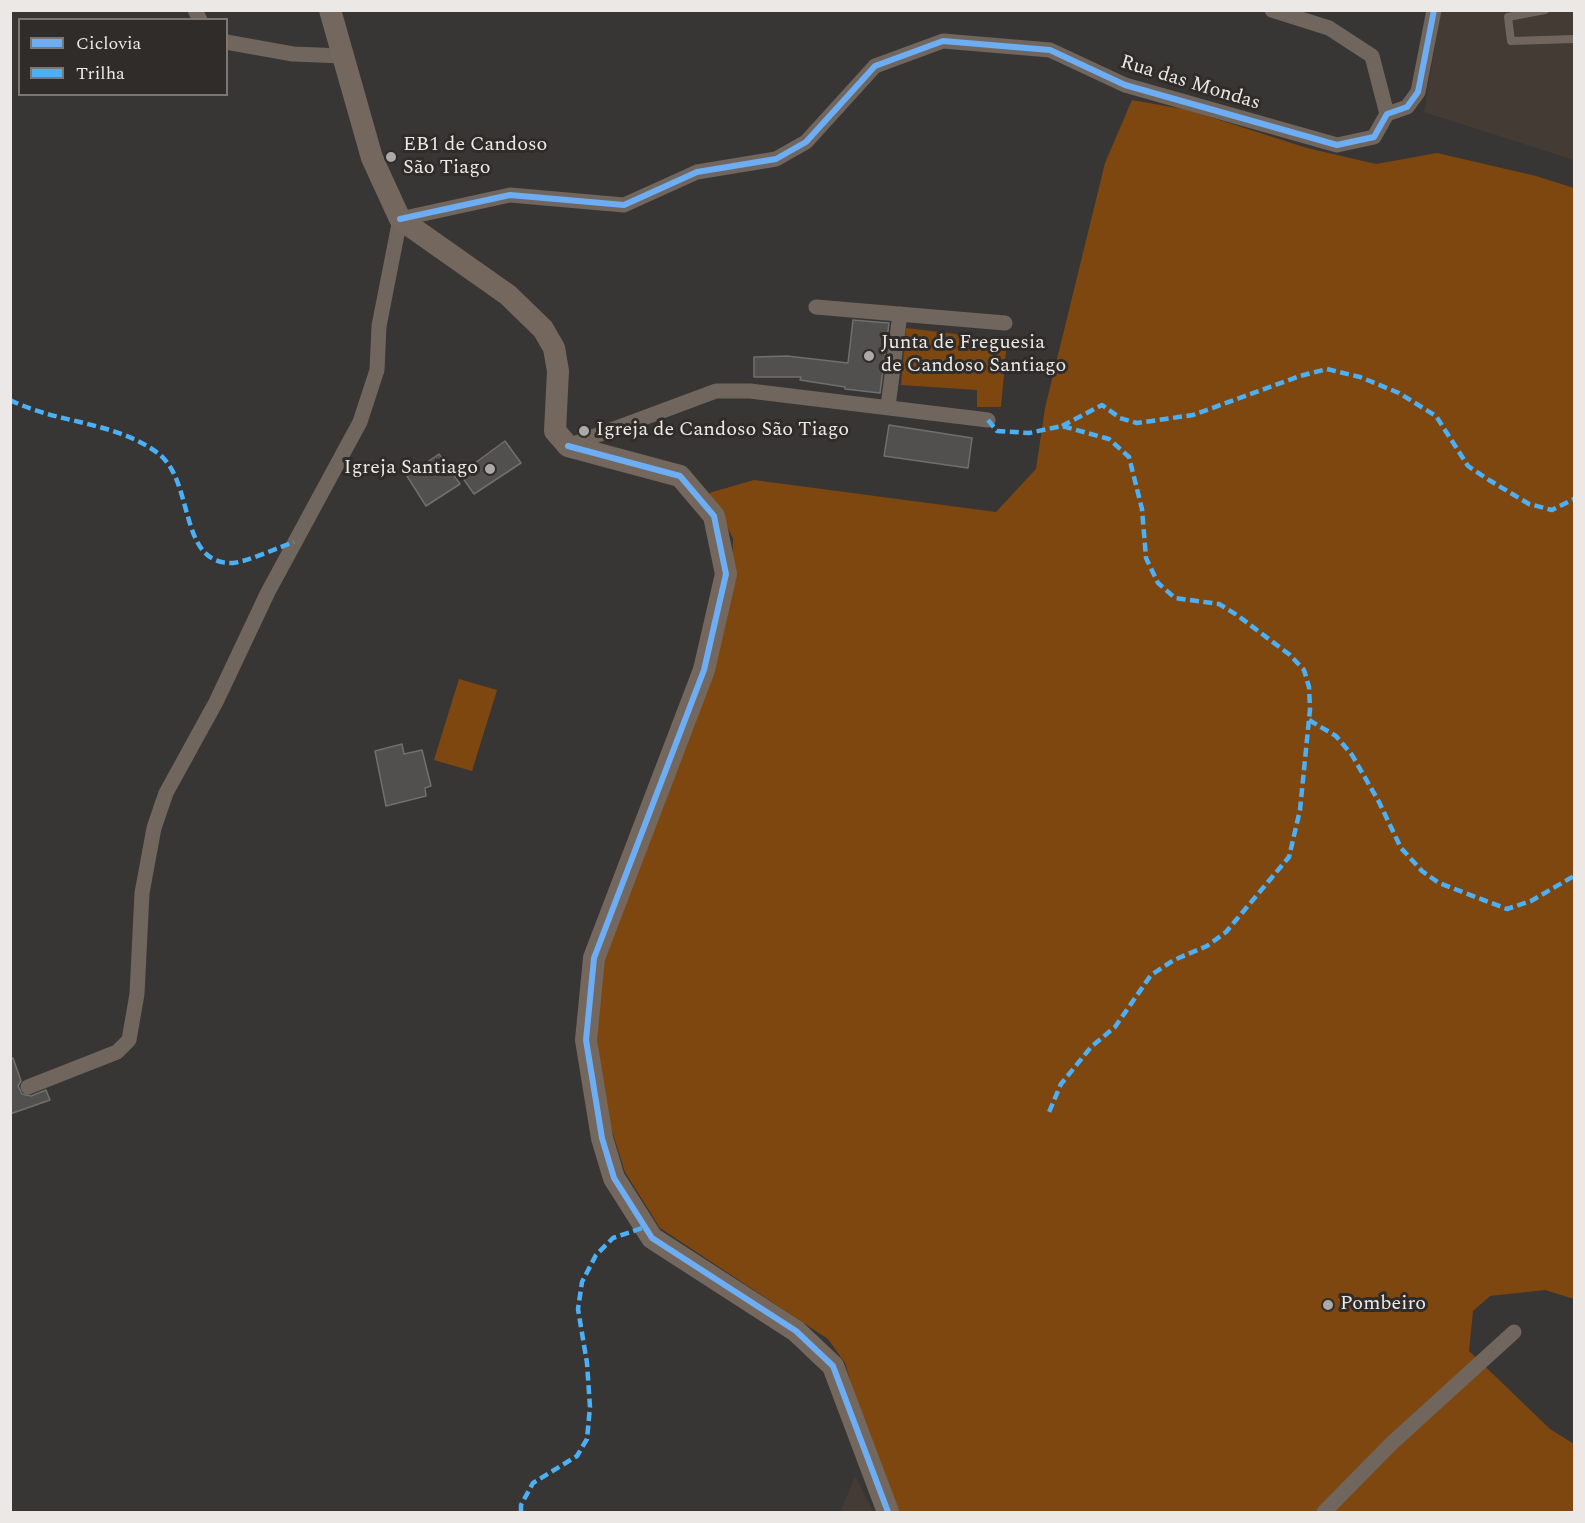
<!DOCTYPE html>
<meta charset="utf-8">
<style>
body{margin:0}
#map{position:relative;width:1585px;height:1523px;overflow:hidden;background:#383634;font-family:Spectral,serif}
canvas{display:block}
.frame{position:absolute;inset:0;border:12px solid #ebe8e6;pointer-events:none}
.legend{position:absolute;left:18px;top:18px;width:210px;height:78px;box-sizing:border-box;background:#302c29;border:2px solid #7b7775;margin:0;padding:8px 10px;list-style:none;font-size:18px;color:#ebe8e6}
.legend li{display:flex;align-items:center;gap:12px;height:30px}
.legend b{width:30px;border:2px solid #7b7775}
</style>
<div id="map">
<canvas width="1585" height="1523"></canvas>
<div class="frame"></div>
<ul class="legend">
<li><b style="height:8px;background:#6dadf4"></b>Ciclovia</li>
<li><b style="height:8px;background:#4cb0f7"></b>Trilha</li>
</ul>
</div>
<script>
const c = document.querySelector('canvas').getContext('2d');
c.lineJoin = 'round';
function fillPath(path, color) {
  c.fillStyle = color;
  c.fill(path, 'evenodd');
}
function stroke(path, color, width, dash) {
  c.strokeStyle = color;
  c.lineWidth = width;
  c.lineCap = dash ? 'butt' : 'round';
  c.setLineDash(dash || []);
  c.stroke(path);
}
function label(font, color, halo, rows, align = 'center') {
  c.font = font + ' Spectral,serif';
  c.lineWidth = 6;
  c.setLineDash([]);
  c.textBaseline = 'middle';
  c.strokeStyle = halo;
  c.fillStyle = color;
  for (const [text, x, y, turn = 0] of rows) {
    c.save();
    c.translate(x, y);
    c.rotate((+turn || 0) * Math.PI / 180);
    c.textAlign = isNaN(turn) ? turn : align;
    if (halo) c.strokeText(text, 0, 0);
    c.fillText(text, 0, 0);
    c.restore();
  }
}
const built = new Path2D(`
 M1441,11H1574V160L1424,112Z
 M855,1476L872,1510L874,1512H840Z`);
const green = new Path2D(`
 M1132,100L1188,110L1307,148L1376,164L1437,153L1536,176L1574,188V1299L1545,1290L1490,1296L1473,1311L1469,1351L1550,1429L1574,1444V1512H897L874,1458L845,1363L828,1339L660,1228L625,1172L605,1109L595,1030L605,954L709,686L731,595L733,538L709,493L754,480L996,512L1036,469L1045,408L1105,163Z
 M906,328L1007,340L1001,407H977V390L901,385Z
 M459,679L497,690L472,771L434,760Z`);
const building = new Path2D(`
 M853,320L889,323L880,393L845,389V387L800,380L801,377H754V357L787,356L848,363Z
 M889,425L972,438L968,468L884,456Z
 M505,441L521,463L474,494L460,474Z
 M439,454L460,484L426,506L407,476Z
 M402,744L404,754L422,750L431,786L425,788L426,796L386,806L375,751Z
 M10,1058H13L21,1081L18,1086L22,1094L31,1096L46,1090L50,1100L10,1114Z`);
const lane = new Path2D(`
 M1545,10L1508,17L1511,41L1574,39`);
const street = new Path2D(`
 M195,10L200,20
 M1272,10L1329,28L1372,56L1387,114
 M226,42L293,54L343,56
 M816,307L1005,323
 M888,406L900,314
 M568,446L716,391H750L988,420
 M28,1087L117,1052L129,1040L137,994L142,893L154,828L166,793L216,702L268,592L360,422L377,370L379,326L400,219L510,195L624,205L697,172L776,159L806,142L875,66L943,41L1050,50L1125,85L1337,145L1374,137L1387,114L1407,107L1418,92L1434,10
 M1324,1512L1392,1443L1514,1332`);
const secondary = new Path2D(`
 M330,10L372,158L400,219L508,295L543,329L554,348L558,371L555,431L568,446L680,476L714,516L726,574L704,670L594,958L586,1040L602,1138L614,1178L652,1238L796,1331L833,1366L888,1512`);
const quiet = new Path2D(`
 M10,400C58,424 116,421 159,454C195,483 178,565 233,563C246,562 280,547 294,542
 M988,420L997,431L1029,433L1062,426L1109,439L1129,457L1142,509L1146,558L1158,583L1175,598L1219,604L1237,615L1290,655L1304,670L1309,687L1310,709L1300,810L1289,857L1226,932L1207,946L1174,960L1151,975L1115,1027L1091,1047L1061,1084L1049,1112
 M1062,426L1102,405L1120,418L1137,423L1193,415L1300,376L1327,369L1360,377L1399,393L1436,416L1468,466L1489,480L1529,504L1552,510L1574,499
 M1309,720L1336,736L1352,755L1379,802L1401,848L1422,871L1439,883L1507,909L1531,901L1574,876
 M521,1512V1505L533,1483L577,1456L587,1439L590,1407L587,1363L578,1309L582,1282L596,1255L613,1238L645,1227`);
const cycleway = new Path2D(`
 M400,219L510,195L624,205L697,172L776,159L806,142L875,66L943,41L1050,50L1125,85L1337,145L1374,137L1387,114L1407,107L1418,92L1434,10
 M568,446L680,476L714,516L726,574L704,670L594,958L586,1040L602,1138L614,1178L652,1238L796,1331L833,1366L888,1512`);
const markers = [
 [391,157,6,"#acaaa8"],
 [869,356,6,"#acaaa8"],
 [584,431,6,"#acaaa8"],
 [490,469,6,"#acaaa8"],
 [1328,1305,6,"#acaaa8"]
];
const streetNames = [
 ["Rua das Mondas",1190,84,17]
];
const poiNames = [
 ["EB1 de Candoso",403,146],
 ["São Tiago",403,169],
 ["Junta de Freguesia",881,344],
 ["de Candoso Santiago",881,367],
 ["Igreja de Candoso São Tiago",596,431],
 ["Igreja Santiago",478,469,"right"],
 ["Pombeiro",1340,1305]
];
fillPath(built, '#443b35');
fillPath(green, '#7e4710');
fillPath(building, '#51504e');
stroke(building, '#716f6e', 1.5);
stroke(lane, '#70665e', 8);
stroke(street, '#70665e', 15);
stroke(secondary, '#74675e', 22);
stroke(quiet, '#4cb0f7', 4.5, [9, 4.5]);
stroke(cycleway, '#6dadf4', 6);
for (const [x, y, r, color] of markers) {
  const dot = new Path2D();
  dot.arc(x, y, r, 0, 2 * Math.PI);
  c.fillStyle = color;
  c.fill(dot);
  stroke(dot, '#302c29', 2);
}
label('20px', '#ebe8e6', '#302c29', streetNames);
label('20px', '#ebe8e6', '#302c29', poiNames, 'left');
</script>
